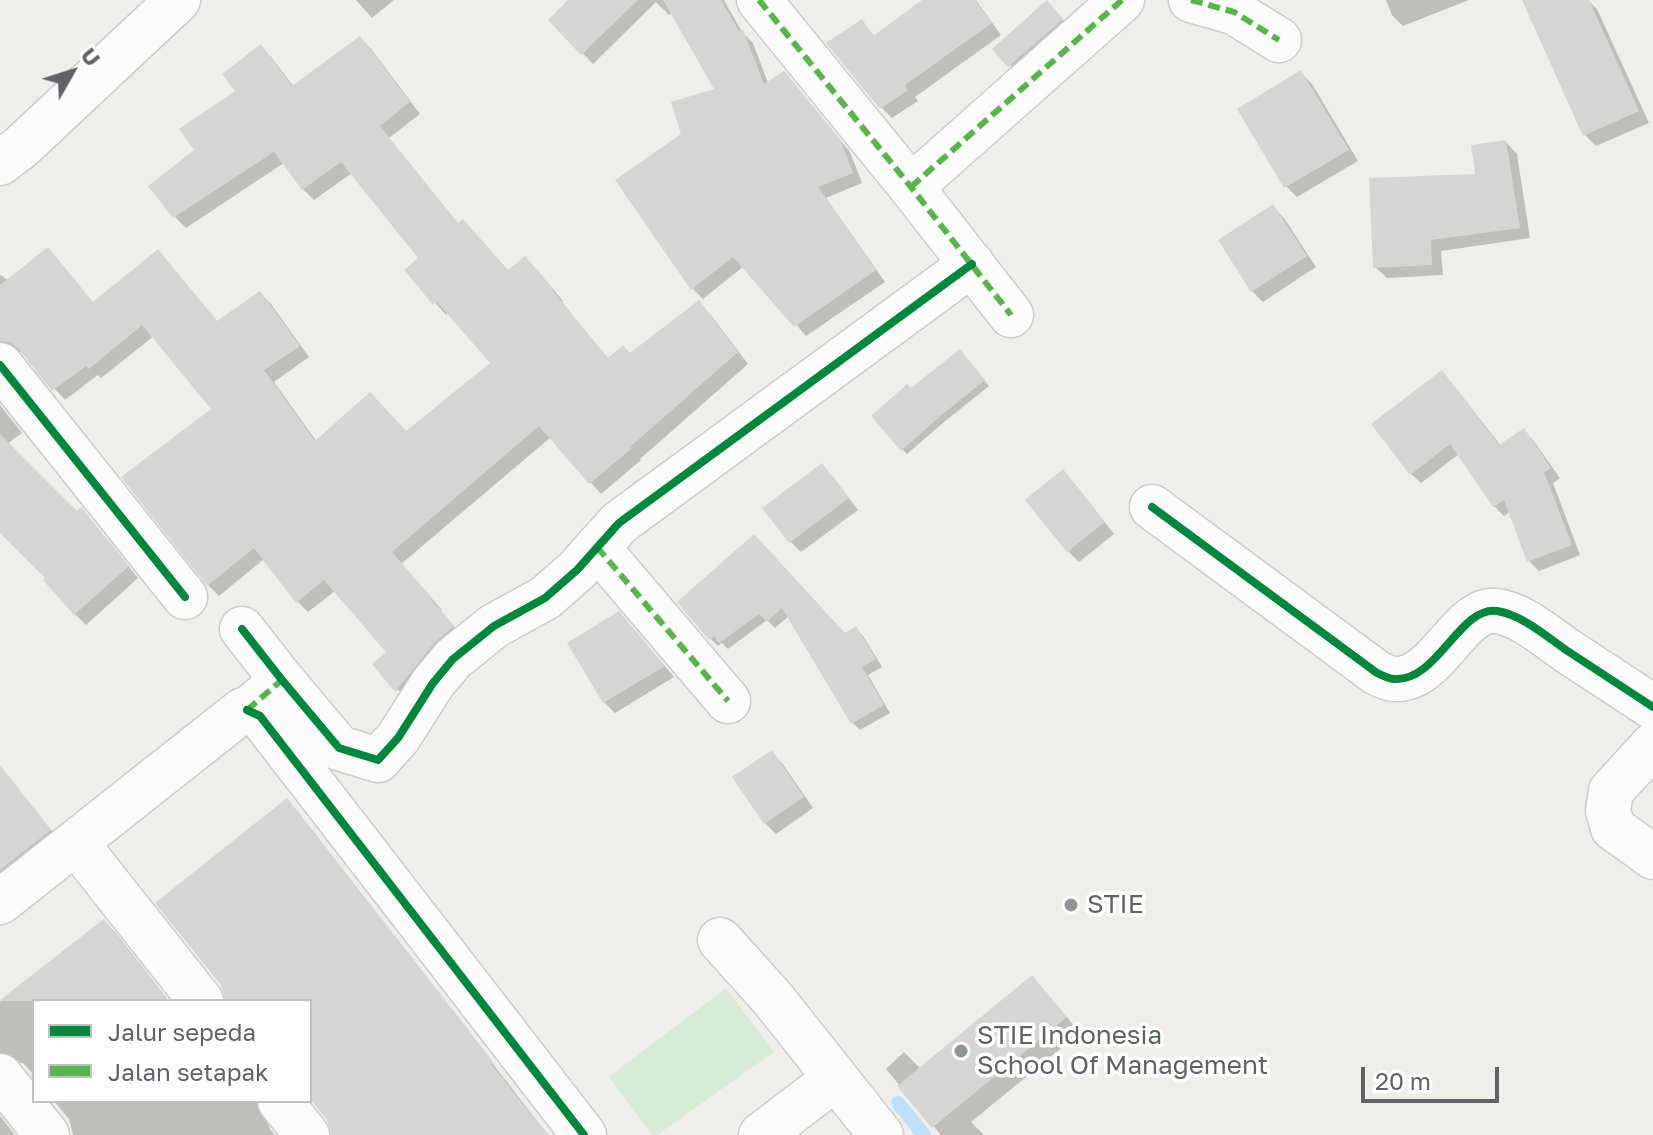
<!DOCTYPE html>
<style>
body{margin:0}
#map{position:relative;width:1653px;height:1135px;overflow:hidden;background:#efeeea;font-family:"Golos Text",sans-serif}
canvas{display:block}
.legend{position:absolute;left:32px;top:999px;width:280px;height:104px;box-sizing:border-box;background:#fff;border:2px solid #bfc1c3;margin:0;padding:10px 14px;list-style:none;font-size:24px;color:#5f6368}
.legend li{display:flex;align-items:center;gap:16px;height:40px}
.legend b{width:40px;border:2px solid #bfc1c3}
.north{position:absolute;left:32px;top:32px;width:80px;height:80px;-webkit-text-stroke:6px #fff;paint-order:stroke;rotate:51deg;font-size:22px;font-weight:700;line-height:32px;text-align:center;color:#5f6368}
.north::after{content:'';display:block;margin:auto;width:28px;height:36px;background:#5f6368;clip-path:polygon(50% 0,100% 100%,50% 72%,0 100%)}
.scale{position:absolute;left:1361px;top:1067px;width:138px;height:36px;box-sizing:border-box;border:4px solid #5f6368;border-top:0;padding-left:10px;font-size:24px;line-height:28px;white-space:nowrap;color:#5f6368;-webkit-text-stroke:6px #fff;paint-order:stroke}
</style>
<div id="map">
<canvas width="1653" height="1135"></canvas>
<ul class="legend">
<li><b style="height:10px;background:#00873e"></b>Jalur sepeda</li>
<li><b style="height:10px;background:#58b549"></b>Jalan setapak</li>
</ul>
<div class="north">U</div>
<div class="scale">20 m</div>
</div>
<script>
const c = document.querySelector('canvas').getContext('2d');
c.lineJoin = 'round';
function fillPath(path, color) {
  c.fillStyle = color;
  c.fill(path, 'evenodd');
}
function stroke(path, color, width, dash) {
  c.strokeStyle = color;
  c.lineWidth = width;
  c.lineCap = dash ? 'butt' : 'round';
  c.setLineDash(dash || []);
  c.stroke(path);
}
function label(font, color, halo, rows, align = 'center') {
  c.font = font + ' "Golos Text",sans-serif';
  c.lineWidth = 7;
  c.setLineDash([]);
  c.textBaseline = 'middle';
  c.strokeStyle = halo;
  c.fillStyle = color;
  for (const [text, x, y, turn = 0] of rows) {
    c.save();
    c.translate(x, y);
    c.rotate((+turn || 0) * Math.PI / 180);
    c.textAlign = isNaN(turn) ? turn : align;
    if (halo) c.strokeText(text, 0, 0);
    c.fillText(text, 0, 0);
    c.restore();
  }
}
const green = new Path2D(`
 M726,988L774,1052L657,1135H652L609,1077Z`);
const shadow = new Path2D(`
 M356,0H394L372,18Z
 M571,0H724L742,32L753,43L768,83L794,84L850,152L862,183L826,198L885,282L806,336L744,266L703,299L693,289L618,180L683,135L717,90L672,12L669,15L656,2L593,64L551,20Z
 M926,0H976L1001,35L915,97L918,101L892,118L881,107L862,22L875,37Z
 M1386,0H1469L1403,26L1392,15Z
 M1582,0H1588L1597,9L1649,123L1596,146L1585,135Z
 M1058,14L1073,31L1021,77L995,49Z
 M360,38L371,49L420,114L389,138L459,225L509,273L536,269L563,301L562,302L609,360L630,355L699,303L710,314L748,364L640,459L641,460L601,494L551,437L401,564L442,610L441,611L463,638L408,701L375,664L389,652L335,591L308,612L297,601L264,559L219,596L208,585L214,409L154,336L101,378L98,375L65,400L21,352L7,351L0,354V276L1,275L8,281L94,304L218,323L260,293L271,304L309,357L274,382L317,442L406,433L493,363L449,312L446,315L407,270L421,258L352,173L314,200L303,189L284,163L186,228L175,217L196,150L238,91L261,47L272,58L294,87Z
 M1301,73L1312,84L1358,161L1297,197L1286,186Z
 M1506,142L1517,154L1530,238L1441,251L1443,275L1387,278L1375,267L1478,176Z
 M1273,207L1284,218L1316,267L1263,302L1252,291Z
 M965,357L989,386L944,422L907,454L902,449L911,391Z
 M1451,382L1501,446L1524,430L1533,440L1560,478L1553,483L1580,555L1539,571L1529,561L1510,512L1504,516L1494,506L1459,454L1421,483L1411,474Z
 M0,405L22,433L7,444L77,513L92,521L138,578L86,625L75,614L48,578L0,530Z
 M822,466L833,477L858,510L801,552L790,541Z
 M1074,483L1114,534L1079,562L1068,551Z
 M754,537L845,635L856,628L863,636L882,667L868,675L890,713L860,730L853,723L789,616L775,628L767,620L728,649L722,643L718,646L710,638Z
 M630,625L674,677L615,713L604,702Z
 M771,753L782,763L813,808L776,834L765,823Z
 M17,789L61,842L0,889V803Z
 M287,801L298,812L548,1135H333L329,1119L310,1095V1001H227Z
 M104,921L115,932L169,1001H34V1075L23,1063L7,1062L0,1065V1002Z
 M1046,992L1080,1033L971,1122L984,1135H941L886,1069L904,1052L921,1069Z
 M54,1101H269L265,1116L270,1129L275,1135H73L69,1119Z
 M0,1116L15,1135H0Z`);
const stream = new Path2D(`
 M898,1103L924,1135`);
const building = new Path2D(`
 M568,0H638L581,55L548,20Z
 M663,0H721L739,31L743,30L764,84L784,71L840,139L853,173L818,187L876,270L794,327L733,257L691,290L615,180L681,134L671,102L714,89Z
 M922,0H975L992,23L905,85L908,90L880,109L826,43L862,19L873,36Z
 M1047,0L1063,19L1008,67L992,49Z
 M1522,0H1589L1639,111L1583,136Z
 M360,36L410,102L380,126L458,223L463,219L508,270L525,256L553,289L552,290L608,358L623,345L630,353L699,300L738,352L630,447L632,448L589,484L539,426L392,552L432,598L431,599L454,626L434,643L395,692L372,664L386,652L324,580L296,603L254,548L207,586L121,477L211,409L142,325L89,369L86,366L52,391L19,349L10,342L0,341V285L48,247L93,302L158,249L217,321L260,291L300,346L264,370L315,441L370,392L406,431L490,363L437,302L433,305L404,270L418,258L341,162L302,190L274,152L173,218L148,186L194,150L179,129L235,91L222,74L261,44L292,86Z
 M1301,70L1349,150L1284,188L1237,109Z
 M1506,140L1520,228L1431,240L1432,265L1373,268L1369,178L1475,174L1471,145Z
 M1273,204L1307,256L1251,292L1218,240Z
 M960,349L985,380L939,417L901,451L871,416L907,384L911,388Z
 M1442,370L1499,445L1524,428L1551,468L1544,472L1572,545L1527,562L1504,500L1493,507L1450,444L1410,475L1371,424Z
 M0,434L77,511L81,507L129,566L74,615L43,580L45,578L0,533Z
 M822,463L849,498L789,543L762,508Z
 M1063,469L1105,522L1067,552L1025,500Z
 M754,534L845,633L856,626L876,659L862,667L884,705L851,724L782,608L767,622L759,614L719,643L714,636L709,640L677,602Z
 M619,611L665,666L603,703L567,643Z
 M772,750L804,797L764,824L732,777Z
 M0,765L51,830L0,870Z
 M287,798L453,1010L493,1062L491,1064L548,1135H331L327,1120L310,1099V1001H225L221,985L155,903Z
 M104,919L169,1001H0V1000Z
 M1032,975L1067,1017L932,1128L897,1086Z`);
const minor = new Path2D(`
 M759,0L911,187L1011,315
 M1191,0L1234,12L1279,40
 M0,163L20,148L178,0
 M911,187L1122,0
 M0,365L185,597
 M1152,507L1377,673C1382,675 1389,679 1394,679C1438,682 1459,606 1497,611C1522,615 1546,636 1566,650C1595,669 1624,688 1653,707
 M597,547L728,701
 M242,629L282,680L339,748L378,760L398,738L433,683L453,659L494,626L545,598L577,570L619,523L972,264
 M247,710L260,716L584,1135
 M1653,745L1611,791L1608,811L1613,828L1653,857
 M76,843L201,1001
 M0,902L243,710H247L269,692
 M720,940L773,999L881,1135
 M0,1076L47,1135
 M280,1101L307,1135
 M761,1135L836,1078`);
const quiet = new Path2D(`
 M759,0L911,187L1011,315
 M1191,0L1234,12L1279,40
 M911,187L1122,0
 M597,547L728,701
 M247,710L282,680`);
const cycleway = new Path2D(`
 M0,365L185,597
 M1152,507L1377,673C1382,675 1389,679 1394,679C1438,682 1459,606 1497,611C1522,615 1546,636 1566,650C1595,669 1624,688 1653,707
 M242,629L282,680L339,748L378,760L398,738L433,683L453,659L494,626L545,598L577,570L619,523L972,264
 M247,710L260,716L584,1135`);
const markers = [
 [1071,905,8,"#919496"],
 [961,1051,8,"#919496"]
];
const poiNames = [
 ["STIE",1087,905],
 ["STIE Indonesia",977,1036],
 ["School Of Management",977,1066]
];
fillPath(green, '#d8ebd6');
fillPath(shadow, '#0003');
stroke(stream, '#bfe0f9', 14);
fillPath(building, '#d6d5d3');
stroke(minor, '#cbcccc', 47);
stroke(minor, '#fdfcfc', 44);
stroke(quiet, '#58b549', 6, [12, 6]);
stroke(cycleway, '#00873e', 8);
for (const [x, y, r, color] of markers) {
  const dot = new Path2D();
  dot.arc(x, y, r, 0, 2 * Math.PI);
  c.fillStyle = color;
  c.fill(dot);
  stroke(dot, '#fff', 3);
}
label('26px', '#5f6368', '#fff', poiNames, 'left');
</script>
